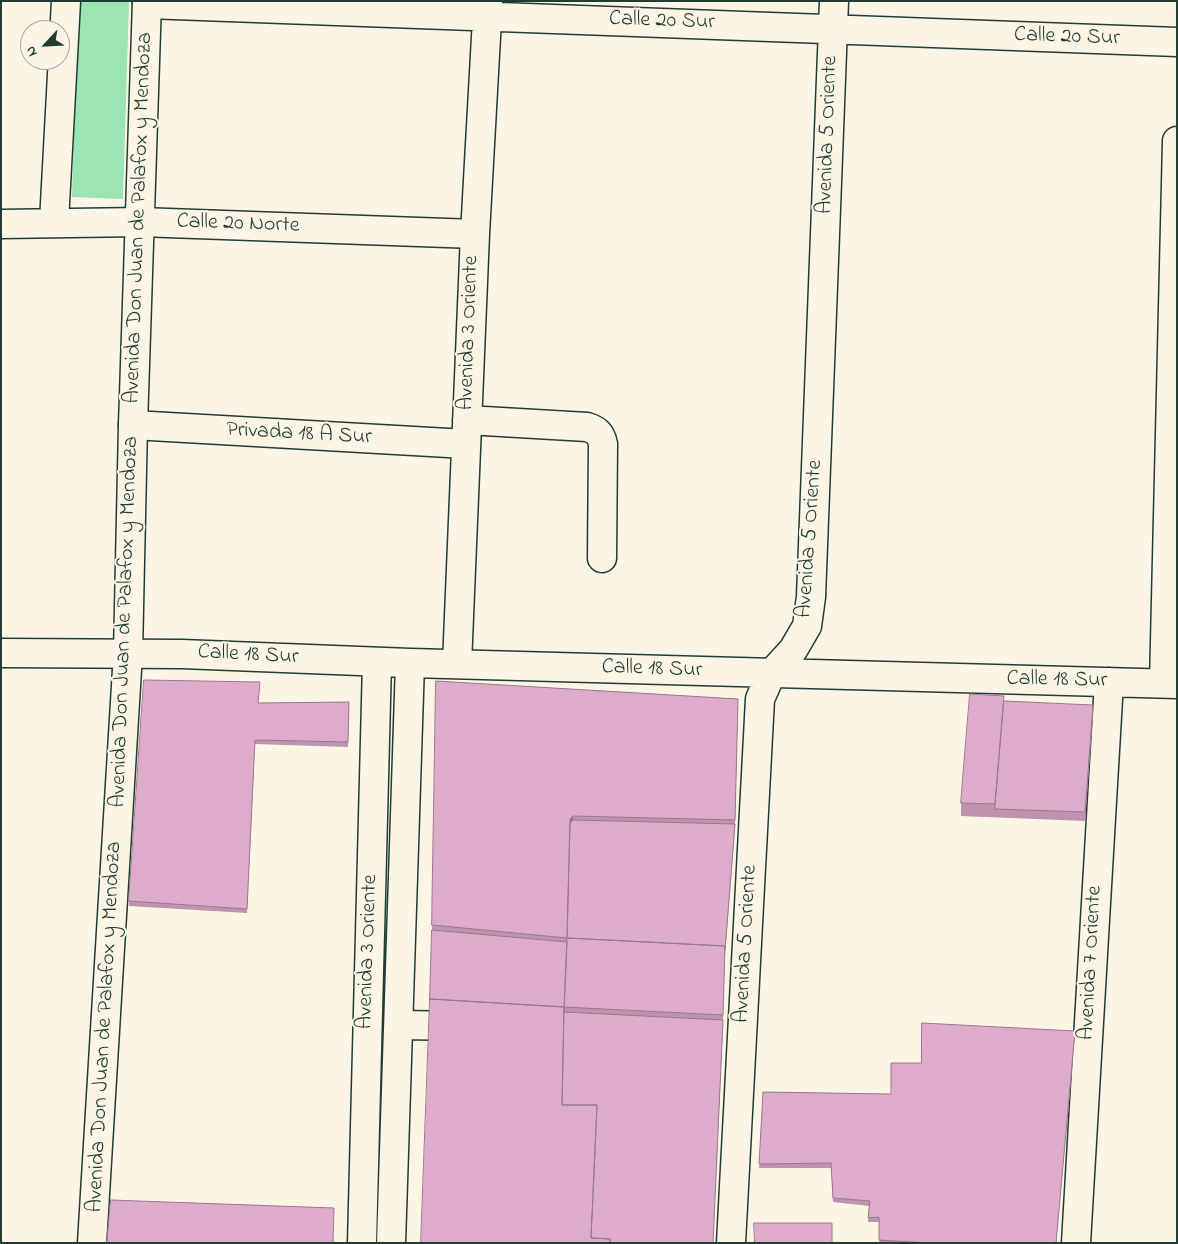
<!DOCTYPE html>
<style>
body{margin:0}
#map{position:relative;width:1178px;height:1244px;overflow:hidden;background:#fcf5e5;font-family:"Indie Flower",sans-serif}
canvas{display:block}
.frame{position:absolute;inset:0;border:2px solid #1f3d34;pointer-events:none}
.north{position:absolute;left:20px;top:20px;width:50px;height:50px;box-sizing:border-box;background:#fcf5e5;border:1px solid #a4ab9e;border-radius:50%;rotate:245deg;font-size:14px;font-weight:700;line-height:20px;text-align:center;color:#1f3d34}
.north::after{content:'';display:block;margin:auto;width:18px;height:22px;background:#1f3d34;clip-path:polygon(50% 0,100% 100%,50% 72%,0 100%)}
</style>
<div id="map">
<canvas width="1178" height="1244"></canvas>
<div class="frame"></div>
<div class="north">N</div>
</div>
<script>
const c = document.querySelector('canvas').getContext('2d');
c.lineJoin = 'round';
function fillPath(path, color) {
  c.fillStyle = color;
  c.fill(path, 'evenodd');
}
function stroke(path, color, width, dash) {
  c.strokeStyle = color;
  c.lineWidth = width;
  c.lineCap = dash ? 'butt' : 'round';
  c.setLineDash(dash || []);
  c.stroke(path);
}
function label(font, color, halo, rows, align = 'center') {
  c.font = font + ' "Indie Flower",sans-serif';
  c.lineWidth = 4;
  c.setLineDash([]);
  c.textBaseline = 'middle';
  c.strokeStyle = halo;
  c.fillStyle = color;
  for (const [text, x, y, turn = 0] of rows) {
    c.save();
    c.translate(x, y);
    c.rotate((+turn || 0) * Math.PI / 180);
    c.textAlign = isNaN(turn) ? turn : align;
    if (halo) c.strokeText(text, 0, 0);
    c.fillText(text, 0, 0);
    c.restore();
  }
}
const green = new Path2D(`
 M78,1H129L123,199L72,197Z`);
const minor = new Path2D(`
 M147,4L1177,42
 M54,222L66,1
 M1,224L140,222L475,234
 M467,420L587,427C597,430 601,434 603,444L602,558
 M133,425L466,444
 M1,653L182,654L410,663L1177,684
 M457,664L475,234L488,1
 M1164,683L1177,141
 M399,1025L465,1026
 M362,1243L377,662
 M391,1243L410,663
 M731,1243L760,699L771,674L793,650L807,626L811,597L834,1
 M1076,1243L1109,682`);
const major = new Path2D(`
 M92,1243L128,653L133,425L147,1`);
const wall = new Path2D(`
 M436,681L738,699L735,829L725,955L723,1024L713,1243L430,999L432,930Z
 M260,686L258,703L349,702L348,747L255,744L247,913L129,906V901Z
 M1004,701L1093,714L1085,821L961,816V803Z
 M1075,1035L1056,1243H879V1222H868L869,1206L833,1202L831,1168H759L763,1092L891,1094L921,1063Z`);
const shadedWall = new Path2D(`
 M1093,705V714L1085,821V812Z
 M573,816V825L567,938L570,819Z`);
const building = new Path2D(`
 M144,680L260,682L258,703L349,702L348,742L255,740L247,909L129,901Z
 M436,681L738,699L735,820L573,816L570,819L567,938L725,946L723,1015L564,1007L567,938L432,925Z
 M970,694L1004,696L995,804L961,803Z
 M1004,701L1093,705L1085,812L995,809Z
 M573,820L735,824L725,950V946L567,938L570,824Z
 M432,930L567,942L564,1012L723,1020L713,1243H610V1239L591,1238L597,1105H562L564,1007L430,999Z
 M430,999L564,1007L562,1105H597L591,1238L610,1239V1243H421Z
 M922,1023L1075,1031L1056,1243H928L879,1240V1217L868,1218L870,1201L833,1198L831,1163L759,1164L763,1092L891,1094V1063H921Z
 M111,1200L334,1208L333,1243H107Z
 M754,1223H832V1243H755Z`);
const streetNames = [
 ["Calle 20 Sur",662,22,2],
 ["Calle 20 Sur",1067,38,2],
 ["Avenida 5 Oriente",829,135,-88],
 ["Avenida Don Juan de Palafox y Mendoza",140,218,-88],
 ["Calle 20 Norte",238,225,2],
 ["Avenida 3 Oriente",470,333,-88],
 ["Privada 18 A Sur",299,435,3],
 ["Avenida 5 Oriente",811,539,-86],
 ["Avenida Don Juan de Palafox y Mendoza",126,622,-88],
 ["Calle 18 Sur",248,656,3],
 ["Calle 18 Sur",652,670,2],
 ["Calle 18 Sur",1057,681,1],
 ["Avenida 5 Oriente",747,944,-87],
 ["Avenida 3 Oriente",369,952,-88],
 ["Avenida 7 Oriente",1092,963,-87],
 ["Avenida Don Juan de Palafox y Mendoza",106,1027,-87]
];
fillPath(green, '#9ce4b3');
stroke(minor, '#1f3d34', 31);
stroke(major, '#1f3d34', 31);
stroke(minor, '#fcf5e5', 28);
stroke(major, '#fcf5e5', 28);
fillPath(wall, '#be94af');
fillPath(shadedWall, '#9b788e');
fillPath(building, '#ddaccb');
stroke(building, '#9b788e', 1);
label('22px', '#1f3d34', '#fcf5e5', streetNames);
</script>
